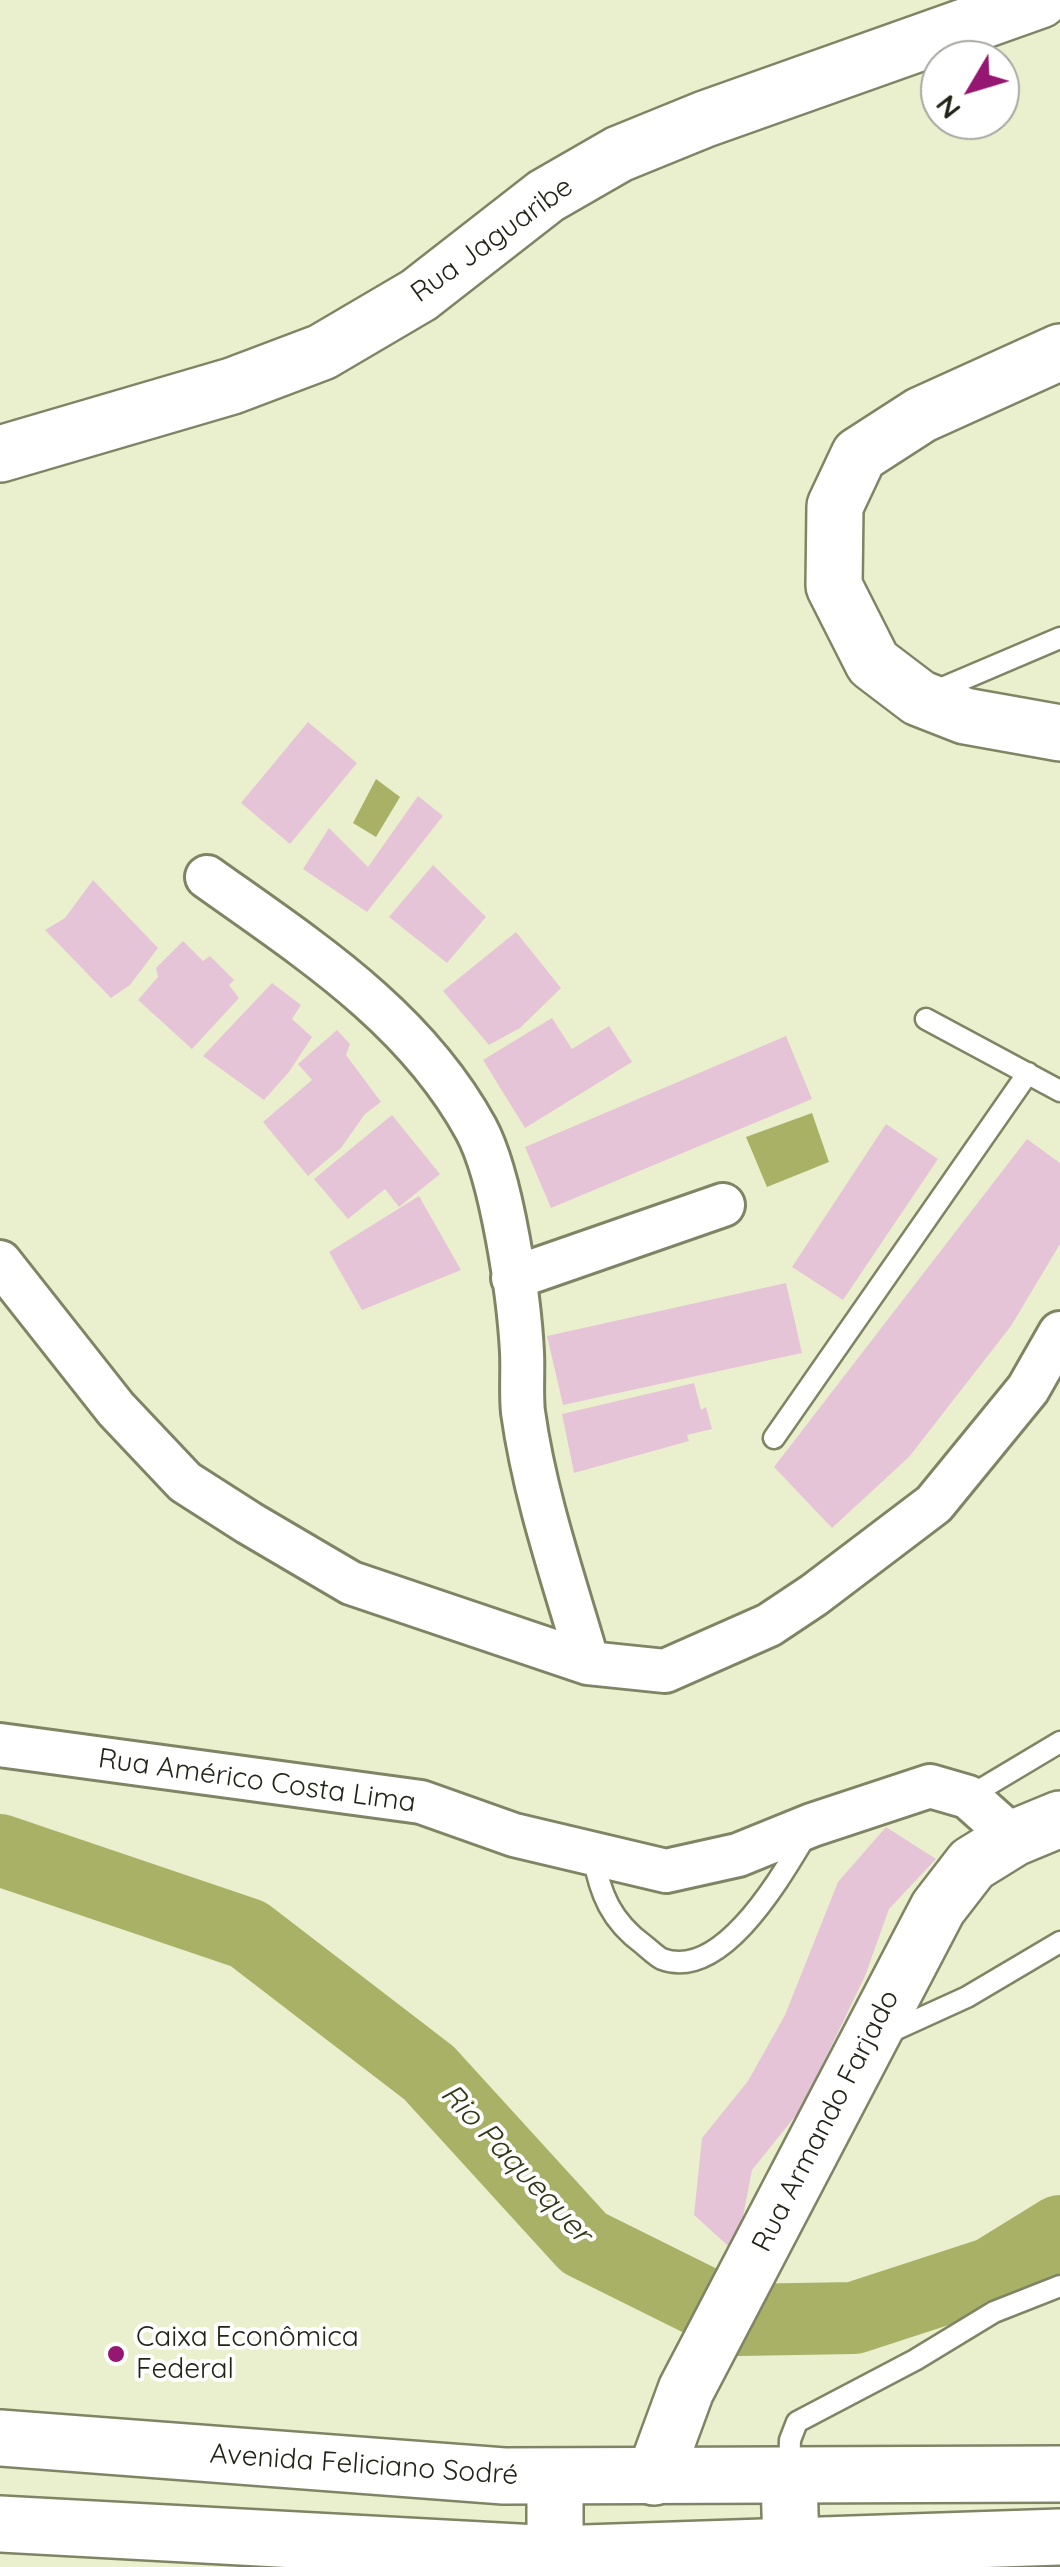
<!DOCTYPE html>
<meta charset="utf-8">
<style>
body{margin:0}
#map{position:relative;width:1060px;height:2567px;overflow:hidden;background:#eaf0cd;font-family:Quicksand,sans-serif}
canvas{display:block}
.north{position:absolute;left:920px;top:40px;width:100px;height:100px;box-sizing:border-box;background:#fff;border:2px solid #a7a7a2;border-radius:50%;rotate:232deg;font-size:28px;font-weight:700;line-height:40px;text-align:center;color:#222417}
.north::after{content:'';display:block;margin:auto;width:35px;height:45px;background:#951771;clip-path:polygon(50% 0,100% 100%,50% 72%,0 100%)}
</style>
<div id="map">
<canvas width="1060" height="2567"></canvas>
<div class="north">N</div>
</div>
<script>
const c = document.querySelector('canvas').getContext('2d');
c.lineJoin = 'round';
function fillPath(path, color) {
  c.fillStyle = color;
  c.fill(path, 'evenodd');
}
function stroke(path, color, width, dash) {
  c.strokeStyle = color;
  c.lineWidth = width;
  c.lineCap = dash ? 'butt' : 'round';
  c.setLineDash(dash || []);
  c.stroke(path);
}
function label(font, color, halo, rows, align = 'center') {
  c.font = font + ' Quicksand,sans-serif';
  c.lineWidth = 8;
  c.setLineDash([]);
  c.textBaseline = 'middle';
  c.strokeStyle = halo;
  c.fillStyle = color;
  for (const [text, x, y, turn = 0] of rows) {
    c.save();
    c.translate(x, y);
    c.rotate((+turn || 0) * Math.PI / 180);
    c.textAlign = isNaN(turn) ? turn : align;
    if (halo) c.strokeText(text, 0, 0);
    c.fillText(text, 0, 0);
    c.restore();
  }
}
const water = new Path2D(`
 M376,779L400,797L376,837L353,823Z
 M812,1113L829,1162L767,1187L746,1137Z`);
const river = new Path2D(`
 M0,1850L248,1934L429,2073L584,2243L739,2320L854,2318L992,2273L1060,2231`);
const building = new Path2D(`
 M308,722L357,763L290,844L241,803Z
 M418,796L443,816L367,912L303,869L329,828L368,867Z
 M433,865L486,917L447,963L389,917Z
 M93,880L158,948L130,985L111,998L45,930L65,918Z
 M516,932L561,988L520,1028L489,1045L443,991Z
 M183,941L203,961L210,956L234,980L229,985L239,998L192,1049L138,1000L158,977L156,968Z
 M272,983L301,1005L292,1019L312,1037L289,1072L264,1100L203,1056Z
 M552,1018L572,1049L609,1026L632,1062L525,1128L483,1060Z
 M337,1030L350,1044L346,1055L381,1102L365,1114L341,1148L308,1176L263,1122L312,1080L298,1064Z
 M786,1036L812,1099L551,1208L525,1147Z
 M392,1115L440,1174L399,1207L385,1189L348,1219L314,1179Z
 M886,1124L938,1159L843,1300L792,1267Z
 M1027,1139L1060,1163V1244L1011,1326L909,1457L832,1528L774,1467Z
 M419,1196L461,1270L362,1310L329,1252Z
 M786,1283L802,1353L563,1405L547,1336Z
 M694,1383L701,1410L706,1407L712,1429L687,1435L689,1441L574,1473L562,1414Z
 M886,1827L936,1859L889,1909L865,1976L801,2109L752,2170L736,2253L694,2215L702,2138L748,2081L785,2015L838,1882Z`);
const lane = new Path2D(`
 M933,692L1060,638
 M926,1019L1060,1091
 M774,1438L1028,1073
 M968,1797L1060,1742
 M593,1855C600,1894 611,1921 644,1945C649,1949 656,1956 662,1959C723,1982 783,1873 808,1832
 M888,2033L967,1997L1060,1942
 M789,2472L790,2440L797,2422L915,2360L994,2312L1060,2286`);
const street = new Path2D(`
 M207,877C308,949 415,1017 476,1129C502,1177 519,1296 522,1352C523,1372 521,1393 523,1412C535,1498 564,1580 588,1663
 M0,1262L116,1409L185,1482L249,1523L351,1583L588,1663L665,1671L769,1625L814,1595L934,1504L1028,1389L1060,1333
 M513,1278L723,1205
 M0,1745L421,1802L514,1835L666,1871L738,1855L812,1825L930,1786L968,1797L1014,1838`);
const secondary = new Path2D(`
 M1060,352L921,415L859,455L835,506L834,586L873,663L919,698L965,716L1060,733
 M0,454L232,386L322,352L419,295L546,196L619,154L705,119L1040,0
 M654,2477L686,2390L938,1908L972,1864L1014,1838L1060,1819
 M555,2478V2554L559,2567
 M788,2567L791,2547L789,2476`);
const primary = new Path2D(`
 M0,2438L504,2476L1060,2474
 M0,2524L555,2554L1060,2537`);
const markers = [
 [116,2354,10,"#951771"]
];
const streetNames = [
 ["Rua Jaguaribe",492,240,-36],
 ["Rua Américo Costa Lima",257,1781,8],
 ["Rua Armando Farjado",826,2121,-63],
 ["Avenida Feliciano Sodré",364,2465,4]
];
const poiNames = [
 ["Caixa Econômica",136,2338],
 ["Federal",136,2370]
];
const waterNames = [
 ["Rio Paquequer",516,2164,47]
];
fillPath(water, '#a8b166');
stroke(river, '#a8b166', 72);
fillPath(building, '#e6c4d7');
stroke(lane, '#7f8465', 25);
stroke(street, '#7f8465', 48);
stroke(secondary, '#7f8465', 60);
stroke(primary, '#7f8465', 60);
stroke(lane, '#fff', 20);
stroke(street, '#fff', 42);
stroke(secondary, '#fff', 55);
stroke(primary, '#fff', 55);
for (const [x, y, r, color] of markers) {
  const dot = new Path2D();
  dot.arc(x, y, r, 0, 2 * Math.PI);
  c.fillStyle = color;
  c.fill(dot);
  stroke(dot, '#fff', 4);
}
label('28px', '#222417', '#fff', streetNames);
label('28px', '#222417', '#fff', poiNames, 'left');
label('italic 30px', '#343716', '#fff', waterNames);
</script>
